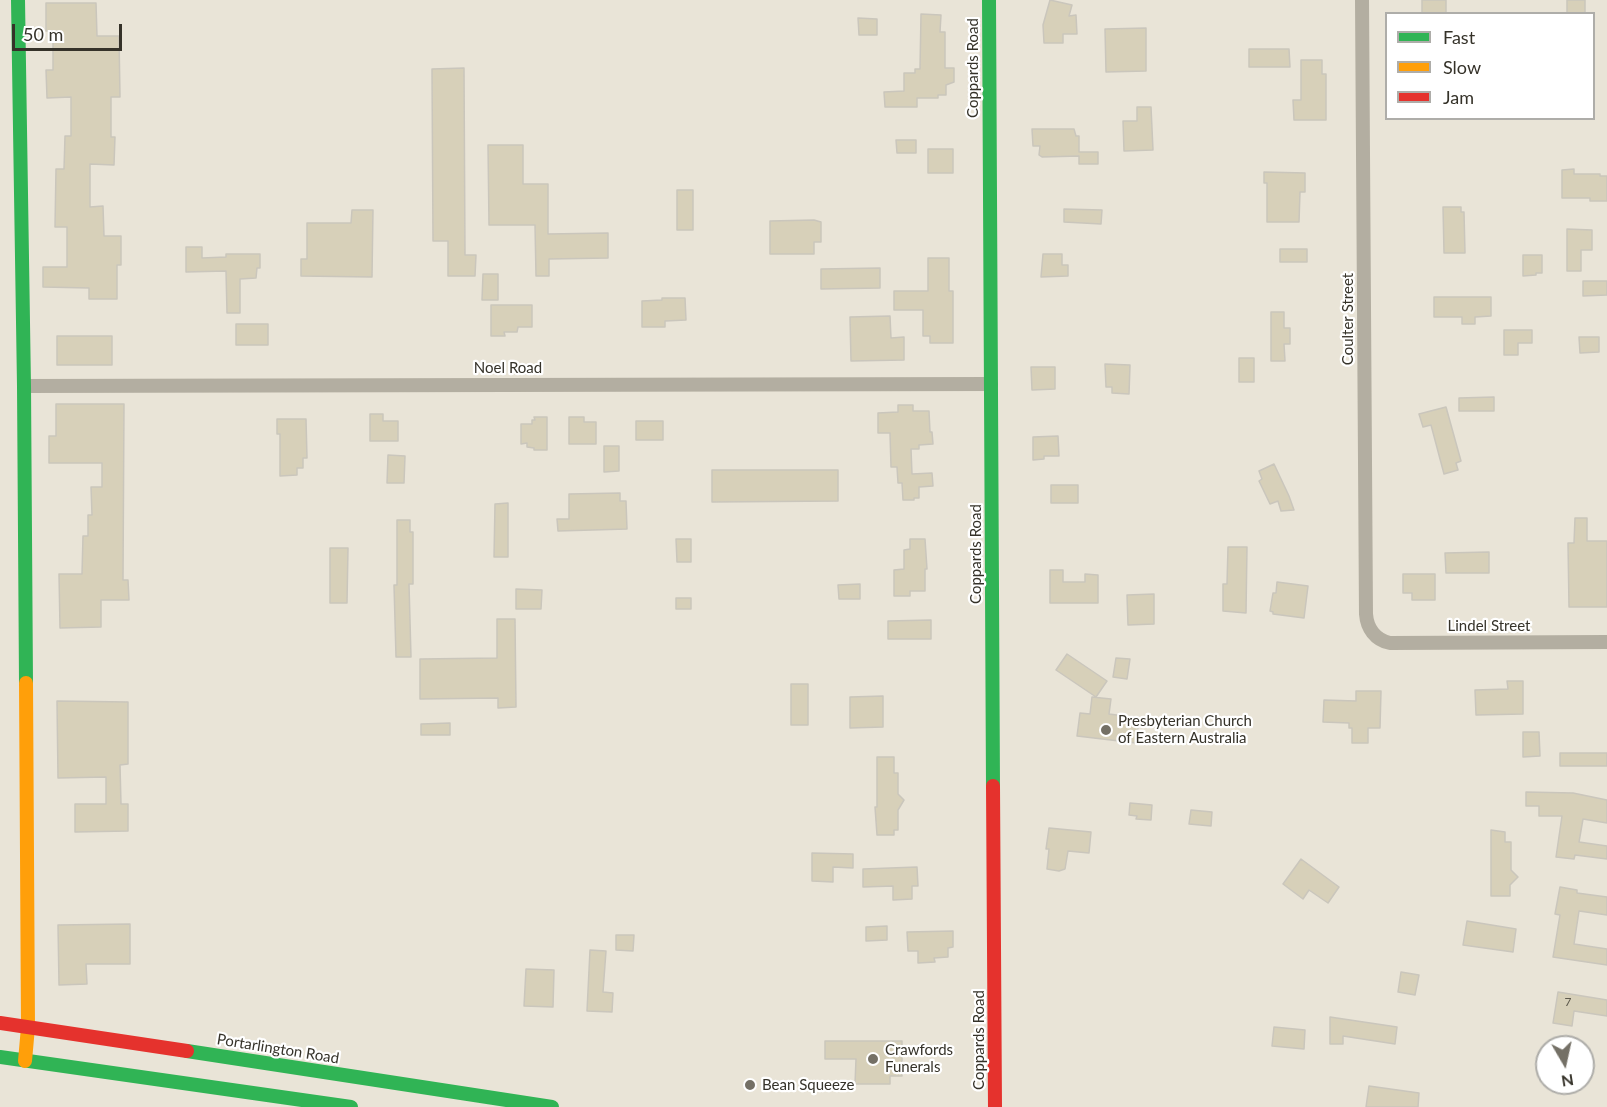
<!DOCTYPE html>
<style>
body{margin:0}
#map{position:relative;width:1607px;height:1107px;overflow:hidden;background:#e9e4d7;font-family:Lato,sans-serif}
canvas{display:block}
.legend{position:absolute;left:1385px;top:12px;width:210px;height:108px;box-sizing:border-box;background:#fff;border:2px solid #aeada9;margin:0;padding:8px 10px;list-style:none;font-size:18px;color:#353229}
.legend li{display:flex;align-items:center;gap:12px;height:30px}
.legend b{width:30px;border:2px solid #aeada9}
.north{position:absolute;left:1535px;top:1035px;width:60px;height:60px;box-sizing:border-box;background:#fff;border:2px solid #aeada9;border-radius:50%;rotate:171deg;font-size:16px;font-weight:700;line-height:24px;text-align:center;color:#353229}
.north::after{content:'';display:block;margin:auto;width:21px;height:27px;background:#747066;clip-path:polygon(50% 0,100% 100%,50% 72%,0 100%)}
.scale{position:absolute;left:12px;top:24px;width:110px;height:27px;box-sizing:border-box;border:3px solid #353229;border-top:0;padding-left:8px;font-size:18px;line-height:21px;white-space:nowrap;color:#353229;-webkit-text-stroke:4px #fff;paint-order:stroke}
</style>
<div id="map">
<canvas width="1607" height="1107"></canvas>
<ul class="legend">
<li><b style="height:8px;background:#30b455"></b>Fast</li>
<li><b style="height:8px;background:#ff9f0a"></b>Slow</li>
<li><b style="height:8px;background:#e5322d"></b>Jam</li>
</ul>
<div class="north">N</div>
<div class="scale">50 m</div>
</div>
<script>
const c = document.querySelector('canvas').getContext('2d');
c.lineJoin = 'round';
function fillPath(path, color) {
  c.fillStyle = color;
  c.fill(path, 'evenodd');
}
function stroke(path, color, width, dash) {
  c.strokeStyle = color;
  c.lineWidth = width;
  c.lineCap = dash ? 'butt' : 'round';
  c.setLineDash(dash || []);
  c.stroke(path);
}
function label(font, color, halo, rows, align = 'center') {
  c.font = font + ' Lato,sans-serif';
  c.lineWidth = 4.5;
  c.setLineDash([]);
  c.textBaseline = 'middle';
  c.strokeStyle = halo;
  c.fillStyle = color;
  for (const [text, x, y, turn = 0] of rows) {
    c.save();
    c.translate(x, y);
    c.rotate((+turn || 0) * Math.PI / 180);
    c.textAlign = isNaN(turn) ? turn : align;
    if (halo) c.strokeText(text, 0, 0);
    c.fillText(text, 0, 0);
    c.restore();
  }
}
const building = new Path2D(`
 M1050,0L1072,5L1069,16L1076,15L1077,34H1063V43H1044L1043,25Z
 M1422,0H1446V14H1422Z
 M1567,0H1585V14H1567Z
 M46,3H96L97,36H119L120,97H111V137H115L114,165L90,164V207L103,206L104,236H121V265H117V299H89V288L43,287V267H67V227H55L56,169H64L65,136H71V97L47,98L46,70H53V31H46Z
 M921,14L941,15L940,32H945V68H954V82L946,85V95H938V98H917V107H885L884,92L904,91V73H915V69H920Z
 M858,18L877,19V35H859Z
 M1146,28V71L1106,72L1105,29Z
 M1249,49H1289L1290,67H1249Z
 M1301,60H1322V74H1326V120H1294L1293,100H1301Z
 M464,68L465,255H476L475,276H448V241H433L432,69Z
 M1137,107H1151L1153,150L1124,151L1123,121H1137Z
 M1032,129H1074L1076,136H1079V152H1098V164H1079V156L1042,157L1039,155L1040,146H1033Z
 M896,140H916V153H897Z
 M488,145H523V184H548V234L608,233V258L549,259V276H536L535,225H489Z
 M928,149H953V173H928Z
 M1574,169V174H1600V176H1607V201H1590V198H1562V170Z
 M1264,172L1305,173V192H1300L1299,222H1267V183H1264Z
 M677,190H693V230H677Z
 M1443,207H1461V212H1464L1465,253H1444Z
 M1064,209L1102,210L1101,224L1064,222Z
 M352,210H373L372,277L301,276V259H307V223H351Z
 M814,220L821,222V242H814V254H770V221Z
 M1567,229L1592,230V250H1581V271H1567Z
 M186,247H202V258L226,257V254H260V268H257L256,278L240,279V313H227L226,271L186,272Z
 M1280,249H1307V262H1280Z
 M1043,254H1062V265H1068V276L1041,277Z
 M1523,255H1542V273H1536V275L1523,276Z
 M928,258H949V291H953V343H930V336H923V310H894V291H928Z
 M880,268V288L821,289V269Z
 M483,274H498V300H482Z
 M1583,281H1607V295L1583,296Z
 M1434,297H1491V316L1475,317V324H1462V317H1434Z
 M662,298H685L686,320L665,321V327H642V301L662,300Z
 M491,305H532V327H518L517,332H504L505,336H491Z
 M1271,312H1284V328H1290V344H1284L1285,361H1271Z
 M890,316L891,338L904,337V360L851,361L850,317Z
 M236,324H268V345H236Z
 M1504,330H1532V343H1518V355H1504Z
 M57,336H112V365H57Z
 M1579,337H1599V352L1580,353Z
 M1239,358H1254V382H1239Z
 M1105,364L1130,365L1129,394L1112,393V387H1106Z
 M1031,367H1055V389L1032,390Z
 M1494,397V411H1459V398Z
 M56,404H124L123,580H128L129,600H101V627L60,628L59,574H82L83,536H88V515H92L91,487H102V463H49V436H56Z
 M898,405H913V411H929L930,432H932L933,444L919,445V449H911L912,474L932,473L933,486L919,487V498H914V500H903L902,483H898L897,467H891L890,433H878V413L898,412Z
 M1446,407L1461,461L1456,463L1458,470L1444,474L1431,425L1423,427L1419,414Z
 M370,414H383V421H398V441H370Z
 M534,417H547V450H534V448L527,447V443L521,444V424H532V420H535Z
 M569,417H584V422H596V444H569Z
 M277,419H306L307,458H303V468H297V475L280,476V434H277Z
 M636,421H663V440H636Z
 M1058,436L1059,456H1044V459L1033,460V437Z
 M604,446H619V471L604,472Z
 M388,455L405,456L404,483H387Z
 M1274,464L1289,496L1294,510L1281,511L1278,501L1270,504L1259,481L1262,479L1259,471Z
 M712,470H838V501L712,502Z
 M1051,485H1078V503H1051Z
 M620,493V501H626L627,529L558,531L557,519H569V494Z
 M508,503V557H494L495,504Z
 M1575,518H1587V541H1607V607H1569L1568,543H1574Z
 M397,520H410V532H413V584H409L411,657H396L394,585H397Z
 M676,539H691V562H677Z
 M910,539H925L927,569H925V591H910V596H894V570L904,569V550L910,549Z
 M1228,547H1247L1246,613L1223,611V584H1227Z
 M330,548H348L347,603H330Z
 M1489,552V573H1446L1445,553Z
 M1050,570H1063V582H1085V574L1098,575V603H1050Z
 M1403,574H1435V600H1412V593H1403Z
 M1277,582L1308,586L1304,618L1273,614V612L1270,611L1273,593H1276Z
 M860,584V599H839L838,585Z
 M516,589L542,590L541,609H516Z
 M1154,594V624L1128,625L1127,595Z
 M676,598H691V609H676Z
 M497,619H515L516,707L498,708V698L420,699V659L497,658Z
 M931,620V639H888V621Z
 M1067,654L1107,681L1096,697L1056,670Z
 M1116,658L1130,659L1127,679L1113,677Z
 M1507,681H1523V714L1476,715L1475,690L1508,689Z
 M791,684H808V725H791Z
 M1356,691H1381L1380,728H1368V743H1352V728H1349V723L1323,722L1324,700L1356,701Z
 M883,696V727L850,728V697Z
 M1092,697L1111,699L1109,714L1139,718L1136,743L1077,736L1080,713L1090,714Z
 M57,701L128,702V764L120,765L121,804H128V831L75,832V804H106V777L58,778Z
 M450,723V735H421V724Z
 M1523,732H1539L1540,756L1523,757Z
 M1560,753H1607V766H1560Z
 M877,757H894V773H898V794L904,800L898,810V830H894V835H877L875,807H877Z
 M1526,792L1573,793L1607,800V823L1583,819L1579,842L1607,846V859L1575,855L1574,859L1556,857L1562,816H1539V806H1526Z
 M1130,803L1152,805L1151,820L1136,819L1137,816L1129,815Z
 M1191,810L1212,812L1211,826L1189,824Z
 M1049,828L1091,832L1089,853L1068,851L1065,869L1059,871L1047,869L1049,849H1046Z
 M1491,830L1505,832V842H1511V870L1518,877L1510,885V896H1491Z
 M812,853L853,854V868L833,867V882L812,881Z
 M1301,859L1339,887L1328,903L1309,890L1303,899L1283,884Z
 M917,867L918,886H912V899L893,900V886L863,887V869Z
 M1560,887L1577,890V893L1607,897V915L1579,911L1574,944L1607,949V965L1553,957L1560,915L1555,914Z
 M1467,921L1516,929L1513,952L1463,945Z
 M130,924V964H86L87,984L59,985L58,925Z
 M887,926V940L866,941V927Z
 M953,931V947L948,948V957L934,958L935,962L918,963V951H908L907,932Z
 M616,935H634L633,951L616,950Z
 M590,950L606,951L603,992L613,993L612,1012L587,1011Z
 M526,969L554,970L553,1007L524,1006Z
 M1401,972L1419,975L1415,995L1398,992Z
 M1558,992L1607,1000V1016L1574,1011L1572,1026L1553,1023Z
 M1330,1017L1397,1027L1395,1044L1343,1036V1044H1330Z
 M1274,1027L1305,1030L1304,1049L1272,1046Z
 M825,1041H902V1076H890V1084H855L856,1059H825Z
 M1369,1086L1419,1093L1418,1107H1366Z`);
const street = new Path2D(`
 M1362,0L1366,614C1367,628 1375,640 1390,643L1607,642
 M24,386L991,384`);
const fast = new Path2D(`
 M18,0L24,386L26,683
 M989,0L993,786
 M187,1051L552,1107
 M0,1057L351,1107`);
const slow = new Path2D(`
 M25,1061L28,1027L26,683`);
const jam = new Path2D(`
 M993,786L995,1107
 M0,1023L187,1051`);
const markers = [
 [1106,730,6,"#747066"],
 [873,1059,6,"#747066"],
 [750,1085,6,"#747066"]
];
const numberNames = [
 ["7",1568,1002]
];
const streetNames = [
 ["Coppards Road",973,68,-90],
 ["Coulter Street",1348,319,-90],
 ["Noel Road",508,368],
 ["Coppards Road",976,554,-90],
 ["Lindel Street",1489,626],
 ["Coppards Road",979,1040,-90],
 ["Portarlington Road",278,1049,9]
];
const poiNames = [
 ["Presbyterian Church",1118,721],
 ["of Eastern Australia",1118,738],
 ["Crawfords",885,1050],
 ["Funerals",885,1067],
 ["Bean Squeeze",762,1085]
];
fillPath(building, '#d7d0b9');
stroke(building, '#cac6bc', 1.5);
stroke(street, '#b3aea1', 14);
stroke(fast, '#30b455', 14);
stroke(slow, '#ff9f0a', 14);
stroke(jam, '#e5322d', 14);
for (const [x, y, r, color] of markers) {
  const dot = new Path2D();
  dot.arc(x, y, r, 0, 2 * Math.PI);
  c.fillStyle = color;
  c.fill(dot);
  stroke(dot, '#fff', 2);
}
label('12px', '#5e5a4d', null, numberNames);
label('15px', '#353229', '#fff', streetNames);
label('15px', '#353229', '#fff', poiNames, 'left');
</script>
